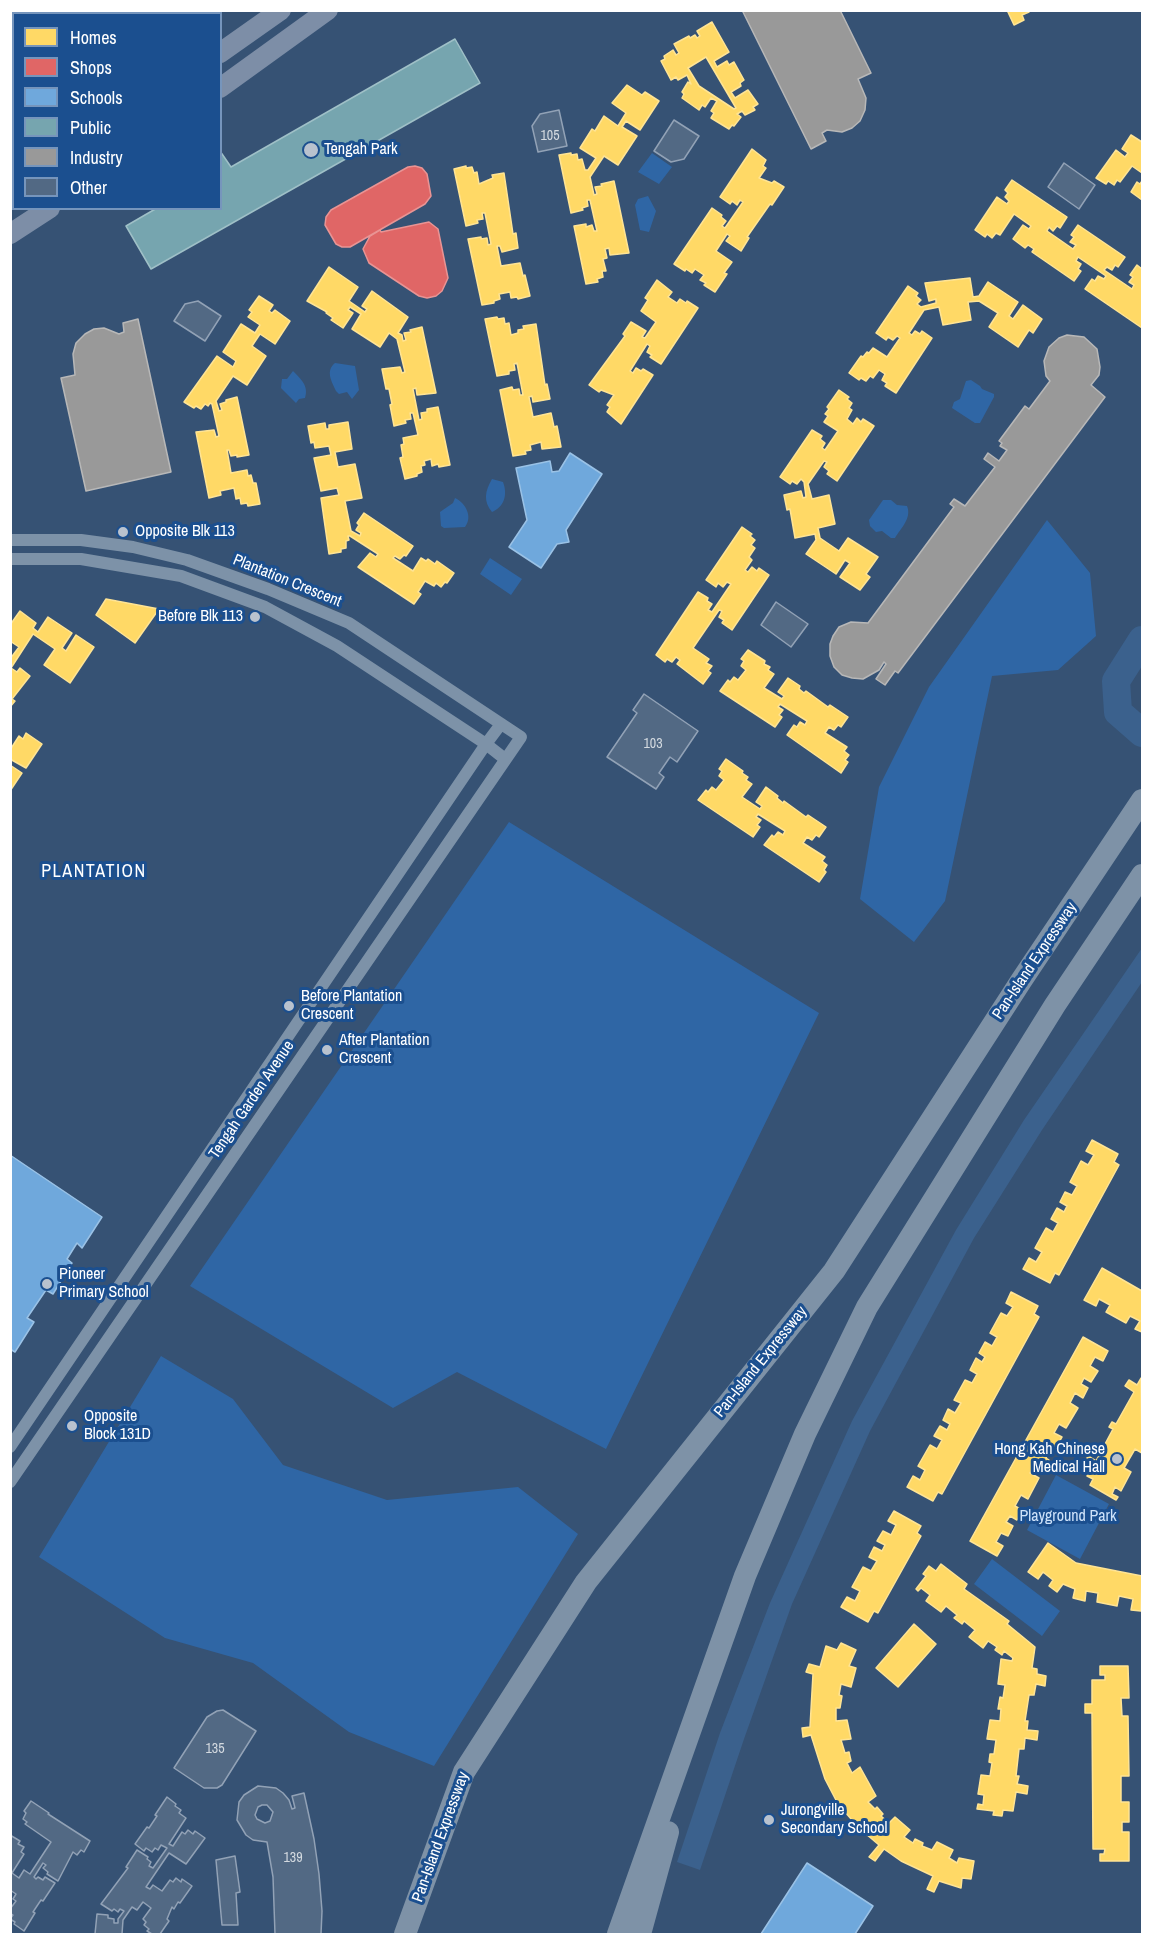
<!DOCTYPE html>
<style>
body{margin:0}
#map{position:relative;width:1153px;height:1945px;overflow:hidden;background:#365274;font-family:"Archivo Narrow",sans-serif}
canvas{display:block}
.frame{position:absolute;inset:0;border:12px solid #fff;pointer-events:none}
.legend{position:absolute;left:12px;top:12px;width:210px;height:198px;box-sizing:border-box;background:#1b4f8f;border:2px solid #7695bc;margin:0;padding:8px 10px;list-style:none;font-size:18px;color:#fff}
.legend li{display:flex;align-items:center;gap:12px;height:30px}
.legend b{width:30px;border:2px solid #7695bc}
</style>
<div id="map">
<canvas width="1153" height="1945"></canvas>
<div class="frame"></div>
<ul class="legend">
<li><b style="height:16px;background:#ffd966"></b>Homes</li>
<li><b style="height:16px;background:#e06666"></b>Shops</li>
<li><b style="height:16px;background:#6fa8dc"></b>Schools</li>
<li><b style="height:16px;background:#76a5af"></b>Public</li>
<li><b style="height:16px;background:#999"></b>Industry</li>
<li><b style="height:16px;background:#526984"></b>Other</li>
</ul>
</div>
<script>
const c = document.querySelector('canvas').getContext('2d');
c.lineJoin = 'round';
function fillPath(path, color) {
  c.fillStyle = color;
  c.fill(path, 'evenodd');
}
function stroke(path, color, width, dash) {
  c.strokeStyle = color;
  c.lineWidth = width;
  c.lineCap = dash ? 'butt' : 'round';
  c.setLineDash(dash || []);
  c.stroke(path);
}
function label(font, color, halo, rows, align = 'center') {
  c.font = font + ' "Archivo Narrow",sans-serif';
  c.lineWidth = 6;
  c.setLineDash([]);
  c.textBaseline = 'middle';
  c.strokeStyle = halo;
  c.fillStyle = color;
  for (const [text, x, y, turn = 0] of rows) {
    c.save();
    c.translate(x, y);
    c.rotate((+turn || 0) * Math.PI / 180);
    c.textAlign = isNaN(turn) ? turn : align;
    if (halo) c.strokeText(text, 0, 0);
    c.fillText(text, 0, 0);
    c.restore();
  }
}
const green = new Path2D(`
 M101,11H153L149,14L103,13Z
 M652,153L672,167L659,184L638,172Z
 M648,196L656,211L649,232L640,230L635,205L638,199Z
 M335,363L355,366L359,390L352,399L347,392L339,394L336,391C332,382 325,371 335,363Z
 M293,371C301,379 309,386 305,398L299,399L296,403L281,388L282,379H287Z
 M971,380L980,386L982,389L994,394V397L980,423H975L952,408L954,402L960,399L966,381Z
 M492,479L503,482C508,495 504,507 492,512C483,501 485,491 492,479Z
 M455,498C466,503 473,517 465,527L444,528L441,526L440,512L453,503Z
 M883,500H891L897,505L907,506C912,518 901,528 895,538H891L882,531L876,532L870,526L869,520Z
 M1047,520L1090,573L1096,636L1058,670L992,676L945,901L914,942L860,899L879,787L929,687Z
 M490,558L522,579L511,595L480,574Z
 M509,822L819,1013L606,1449L457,1372L393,1408L190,1286Z
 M161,1356L233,1399L283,1465L387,1500L518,1487L578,1534L434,1766L349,1732L253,1663L165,1638L39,1557Z
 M1056,1475L1109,1504L1080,1559L1027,1530Z
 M992,1559L1060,1611L1042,1636L974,1584Z`);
const water = new Path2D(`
 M1142,948V982L1042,1130L974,1238L870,1431L792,1604L744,1739L700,1870L677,1862L720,1733L770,1603L852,1421L956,1230L1024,1120Z`);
const homes = new Path2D(`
 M1007,10H1028L1029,12L1022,15L1024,20L1014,25Z
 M712,22L729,52L714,61L717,67L727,61L729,65L734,62L744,80L740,83L741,86L731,92L735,98L748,90L758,104L753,107L755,110L745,115L742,111L737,114L741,117L734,126L732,125L729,129L711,118L714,113L711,111L717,101L711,98L705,107L702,105L699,110L682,98L684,94L682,92L688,82L691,84L687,75L678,80L676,77L671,80L661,61L665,59L664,56L673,50L676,55L679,53L674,44L689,36L690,38L695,35L697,38L700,36L697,31ZM706,57L736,108L734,109L699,86L688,68Z
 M627,85L642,95L645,92L659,101L640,130L626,121L622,127L637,136L618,165L604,156L590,177L594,195L597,194L595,187L602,186L601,184L614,181L629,253L610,255L609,248L605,249L607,258L603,259L606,271H602L603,277L597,279L598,282L586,284L574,226L586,224V227L592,225L594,231H597L590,200H587L588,206L582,208L583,210L571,213L559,155L571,153V155L577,154L578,160L582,159L585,170H588L596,158L580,148L592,129L595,131L604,116L618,126L626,113L612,103Z
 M1131,135L1142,142V173L1132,166L1120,182L1117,180L1114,185L1108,181L1106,184L1096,178L1116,150L1125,157L1128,153L1122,149Z
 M752,149L766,160L763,166L766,168L759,178L772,183L774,181L784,187L772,205L770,204L747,237L749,238L741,251L726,241L730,236L727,234L716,251L732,262L724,273L727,274L715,292L704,285L706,283L700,280L704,275L695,269L692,273L686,269L685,271L674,264L712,208L722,215L721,217L726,221L722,226L725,228L743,202L740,200L737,205L732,201L730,204L720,197Z
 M466,166V168L472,167L474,173L477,172L479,184L493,178L492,175L504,173L513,234L516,233L518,248L502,252L500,246H497L501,266L520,263L523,276L525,275L530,296L518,299L517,297L511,298L510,292L499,294L500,299L494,301V303L482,305L468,239L481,237V239L487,238L488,245L491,244L485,213H482L483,219L477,220L478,223L466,226L454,169Z
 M1012,180L1067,217L1060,228L1057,226L1053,231L1049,227L1047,231L1073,249L1076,245L1070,242L1074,237L1071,235L1078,225L1125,257L1118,267L1115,265L1112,270L1107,267L1104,270L1132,289L1134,285L1129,282L1133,277L1130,275L1137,265L1142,269V328L1085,289L1092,279L1095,281L1098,276L1104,279L1106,276L1078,257L1076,261L1081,264L1078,269L1081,271L1074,281L1032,252L1034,249L1028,245L1025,248L1013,239L1023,225L1029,229L1031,226L1014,214L1000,235L996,233L992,238L987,234L985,237L975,230L997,197L1007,204L1009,201L1005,197L1008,193L1005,190Z
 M1142,181V200L1131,192L1137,182L1140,184Z
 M329,267L358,287L349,301L365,312L367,309L362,306L372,291L408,317L398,333L402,335L403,341L406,340L404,333L411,332L410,330L422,327L436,393L417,395L416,388L413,389L419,420L422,419L421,413L427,412V409L438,407L450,465L439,467L438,464L432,466L431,459L424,461L425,465L421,466L422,472L417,474V476L405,479L400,458L403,457L401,445L404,444L403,438L418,435L413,413H410L411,419L405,420L406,423L394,426L390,405L392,404L389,389H386L382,369L400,367L402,373L405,372L397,339L389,333L380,347L352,329L361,314L350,307L348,310L353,313L343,328L331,320L333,318L326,313L327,312L307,301Z
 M970,278L973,297L979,296L988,282L1018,302L1009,316L1013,319L1023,305L1042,319L1033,333L1029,330L1018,347L989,327L998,313L979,301L968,302L971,320L943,325L939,307L924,310L909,333L912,335L915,331L920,334L922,331L932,338L896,393L885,386L887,383L882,380L885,374L879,370L873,378L870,376L866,381L861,378L859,380L849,373L861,356L863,357L867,352L869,353L873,348L887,357L900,338L897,336L893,340L888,337L886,340L876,333L908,286L918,293L916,296L921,300L917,304L921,307L936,303V299L929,301L925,283Z
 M657,280L672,292L668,297L677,303L680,299L686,303L687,301L698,308L661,364L650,357L652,355L647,352L650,346L647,344L630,371L633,373L636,368L641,371L643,369L653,375L621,424L607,412L610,407L607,405L614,395L601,390L599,392L589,385L625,336L623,334L631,322L646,331L642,337L645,338L656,322L641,311L648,300L645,298Z
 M259,296L273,305L269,311L272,313L275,310L290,321L275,344L260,334L252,346L266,356L247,385L233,376L216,401L219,411L222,410L220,404L226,402V400L237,397L249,455L237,457V455L231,456L229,450H227L231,473L247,470L248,476L251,475L253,483H256L260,504L248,506L247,503L241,504L240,498L236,499L234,488L220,491L221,495L209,498L196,432L214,430L216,437L219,436L212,404L210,403L208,406L205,404L201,409L196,406L194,408L184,402L217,356L233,367L236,361L223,352L241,324L255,333L260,325L248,317L252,312L249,310Z
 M497,317L498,319L504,318L505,324L509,323L511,335L518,333V330L524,329L523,326L536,324L545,385L547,384L550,399L533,402L532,396L529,397L533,417L551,413L554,427L557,426L561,447L542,449L541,442L530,445L531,450L525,451L526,454L513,456L500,390L512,387L513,390L519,389L520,395H523L517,363L514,364L515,370L509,371V374L497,376L485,319Z
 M839,390L849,397L847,399L852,403L849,408L852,410L847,419L853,424L857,418L861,422L863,419L874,426L837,481L827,474L829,471L824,467L827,462L824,461L808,484L812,499L829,495L835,524L818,528L820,538L839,551L848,538L878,557L866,574L870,577L860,590L840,577L850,563L845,560L836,574L806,554L816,540L815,534L795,538L790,509L787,510L784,495L801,491L803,498L806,497L804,482L801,479L797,484L792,481L790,484L780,477L812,430L822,436L820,439L825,443L822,448L825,450L838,431L824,422L828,416L825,414L829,409L827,407Z
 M348,422L352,449L335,452L338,467L355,464L362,498L345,501L351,531L360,536L361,533L356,530L359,525L357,523L364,513L413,546L406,556L404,555L400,559L395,556L393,558L413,571L421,558L426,561L428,559L435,564L437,561L454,573L447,583L445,582L441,587L436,583L434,586L425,581L418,592L421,594L414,604L358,567L370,553L376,557L378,554L350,536H348L349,540L346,541V548L341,549V552L329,554L321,498L339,495L337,488L321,491L314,458L331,455L329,446L315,448L314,442L311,443L308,426L325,423L326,429H329V425Z
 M742,527L752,534L750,536L755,540L751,545L755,548L749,557L752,560L745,570L748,572L752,567L757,571L759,568L769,575L732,630L722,623L724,620L719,617L722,611L719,610L693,648L709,659L706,663L712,666L708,671L711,673L703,684L677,664L680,660L676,657L672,662L667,659L665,662L656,655L698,592L708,598L707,601L712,604L708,610L712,612L731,584L727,582L723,587L718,583L716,587L706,580Z
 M106,599L159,609L135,643L96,615Z
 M20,611L36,623L33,628L38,632L48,617L72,633L62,648L66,651L76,635L94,647L70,683L44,665L55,649L33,634L11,668L17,672L20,668L30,676L12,699L15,701L10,707V659L19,647L10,641V625Z
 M748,650L765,661L764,664L770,667L768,670L774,674L764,688L782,699L784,696L778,692L788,678L800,686L799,689L804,693L806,691L828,707L830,705L848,717L841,727L838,725L834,730L829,727L825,733L847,747L844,751L849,755L845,760L848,762L841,773L787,735L794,725L797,727L800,722L805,725L807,721L780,704L778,707L783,710L779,715L782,717L775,727L720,691L728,680L730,682L734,677L738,680L746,670L741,666L744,661L741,659Z
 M26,733L42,744L26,768L10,759V750L19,736L23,739Z
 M726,759L743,771L742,773L748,777L746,780L752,784L742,797L760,809L762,806L756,802L766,787L778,796L777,798L783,803L784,801L806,817L808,815L826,827L819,837L816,835L812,840L807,837L803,843L825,857L822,861L827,865L824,870L826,872L819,882L764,845L772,835L774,837L778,832L783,835L785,831L758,814L756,817L761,820L757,825L760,827L753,837L698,800L706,790L708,792L712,787L716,790L724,780L719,776L722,771L719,769Z
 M10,765L22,773L10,791Z
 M1092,1140L1118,1154L1114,1162L1119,1165L1059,1275L1055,1273L1050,1283L1023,1269L1029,1258L1036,1262L1042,1252L1035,1248L1046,1228L1053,1232L1058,1223L1051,1219L1057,1208L1064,1212L1067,1206L1060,1202L1065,1192L1072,1195L1077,1186L1070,1182L1081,1161L1088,1165L1094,1155L1086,1151Z
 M1102,1268L1142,1291V1332L1135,1329L1140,1321L1130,1316L1126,1323L1106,1312L1110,1305L1099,1299L1096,1306L1084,1300Z
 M1011,1292L1038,1306L1034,1314L1039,1317L942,1494L938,1492L933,1501L907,1487L913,1476L920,1480L925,1470L918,1466L930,1445L937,1449L942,1440L934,1436L940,1426L947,1430L950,1424L943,1420L948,1409L955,1413L961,1403L954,1400L965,1380L972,1383L977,1374L970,1370L976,1358L982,1362L985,1357L979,1353L985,1342L992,1346L997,1337L990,1333L1001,1313L1007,1316L1013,1307L1006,1303Z
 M1083,1337L1108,1351L1103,1361L1095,1357L1090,1366L1098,1371L1091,1382L1084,1378L1081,1384L1088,1388L1083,1398L1075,1393L1070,1403L1078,1408L1066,1428L1059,1424L1054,1433L1062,1437L1056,1447L1052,1446L1046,1458L1049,1460L1044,1470L1035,1465L1030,1473L1039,1478L1028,1499L1021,1495L1015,1506L1022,1510L1017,1520L1010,1516L1006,1522L1013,1526L1008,1536L1001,1533L996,1542L1003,1546L997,1556L970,1541Z
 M1141,1378L1142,1452V1453L1135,1449L1124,1468L1131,1472L1121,1491L1115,1487L1112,1494L1118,1497L1116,1500L1090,1485L1093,1479L1087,1476L1092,1468L1084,1464L1088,1456L1096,1461L1113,1429L1109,1427L1112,1422L1116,1424L1134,1392L1125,1386L1129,1380L1137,1385Z
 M894,1511L921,1526L917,1533L921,1536L878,1613L874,1611L868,1622L841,1607L847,1597L855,1601L860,1591L852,1587L863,1567L871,1571L877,1561L869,1557L874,1547L882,1551L885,1545L877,1541L883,1531L891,1535L896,1525L888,1521Z
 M1048,1543L1076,1563L1142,1576L1141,1611L1131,1610L1133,1599L1119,1596L1117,1606L1097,1602L1098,1593L1086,1591L1085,1601L1073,1598L1075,1589L1063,1584L1057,1592L1049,1586L1053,1580L1043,1572L1038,1579L1028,1572Z
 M941,1564L967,1584L964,1589L1009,1621L1007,1624L1035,1647L1032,1668L1037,1669V1674L1046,1676L1045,1686L1036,1684L1034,1695H1029L1025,1721H1028L1027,1730L1038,1731L1037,1740L1025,1738L1024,1749H1019L1016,1776H1019L1017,1784L1028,1786L1027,1794L1016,1792L1013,1811L1003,1810L1002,1816L993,1815L994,1811L977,1809L978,1804L983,1805L984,1795L978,1794L981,1775L990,1776L992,1763L989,1762L990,1754H994L996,1740L987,1739L990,1720L1000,1721L1001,1709H998L1000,1697L1003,1698L1005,1685L998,1684L1001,1659L1012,1661L1013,1658L1004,1651L1002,1655L995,1650L997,1647L988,1641L983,1648L969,1637L975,1630L964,1621L962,1624L954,1618L957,1615L946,1606L941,1612L926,1601L930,1595L921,1588L918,1591L916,1589L926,1576L923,1574L929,1566L936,1571Z
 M914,1624L936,1644L898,1687L876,1668Z
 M841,1643L856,1650L849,1666L856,1668L851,1687L841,1684L839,1695L842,1696L840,1708H836V1721L847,1720L851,1739L841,1740L845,1753L849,1752L851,1761L847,1763L852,1773L860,1767L876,1796L868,1802L875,1809L877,1807L883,1814L881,1816L889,1823L895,1817L910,1830L904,1837L913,1843L915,1839L923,1843L922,1846L932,1850L937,1842L953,1850L949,1858L957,1863L959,1858L974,1861L971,1879L962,1878L961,1888L939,1881L934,1892L927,1889L933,1876L901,1861L884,1849L875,1861L869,1857L879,1845L859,1828L838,1804L825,1779L811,1735L803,1737L802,1728L810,1727L813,1674L806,1672L809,1664L820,1667L826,1646L837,1650Z
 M1100,1666H1128L1129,1698H1121L1122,1716H1128L1129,1776H1121V1802H1129V1822H1122V1832H1129V1861H1100V1854H1104L1105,1849H1093L1092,1713H1085V1704H1092V1680H1105V1675H1100Z`);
const shops = new Path2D(`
 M415,166L422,168L427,174L431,196L425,204L350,247H342L336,244L325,225L326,217L331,210L408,167Z
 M429,222L438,229L448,278L442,291L436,296L427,298L419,296L369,263L363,249L370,236L380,230L381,232Z`);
const schools = new Path2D(`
 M570,453L602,474L566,530L569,542L557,544L541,568L509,547L527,520L516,468L550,461L552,472L559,471Z
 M10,1155L102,1217L82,1248L77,1243L67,1259L72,1263L53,1294L46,1290L27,1318L34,1322L15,1352L10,1349Z
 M807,1863L873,1906L855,1934H761Z`);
const public = new Path2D(`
 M10,10H97L99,14H14V111L10,107Z
 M455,39L480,83L151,269L126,226L157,208H220V151L231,167Z`);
const industry = new Path2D(`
 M742,10H840L871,73L858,79L866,98L865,110L860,121L852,128L842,132L827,130L822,133L826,141L811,149Z
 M138,319L171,472L86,491L61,378L75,375L73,354L76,343L85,334L94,329L104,328L119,334L124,332L123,323Z
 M1067,335L1084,337L1097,349L1100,367L1099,375L1091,385L1105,397L898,673L895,671L885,685L876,679L886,664L884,662L879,670L863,679L852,678L842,675L834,667L830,656V644L833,636L839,627L851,622L868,623L954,507L950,504L954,499L965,506L995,467L984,459L988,453L999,461L1007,450L1000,446L1002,443L999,441L1025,406L1029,409L1050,381L1046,376L1044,361L1049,347L1059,338Z`);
const stream = new Path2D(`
 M192,14L196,10
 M10,129L14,128`);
const river = new Path2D(`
 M1142,640L1116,681L1118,712L1142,733`);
const building = new Path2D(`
 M559,110L567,146L538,152L532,126L540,114Z
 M674,120L699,136L684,159L671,162L654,151Z
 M1064,163L1095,185L1079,209L1048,187Z
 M198,301L221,316L205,341L174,321L185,304Z
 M776,602L808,624L791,647L761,625Z
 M644,694L698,731L677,762L670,757L659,773L664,777L656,789L607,757L637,713L633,710Z
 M223,1710L256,1731L222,1785L217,1788H204L174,1768L207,1717L217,1711Z
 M258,1786L276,1788L283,1793L289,1800L292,1809L295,1808L292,1796L304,1793L314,1839L319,1874L322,1911L321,1934H275L273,1877L267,1842L253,1840L246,1835L237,1820L239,1802L244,1795ZM262,1805H267L273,1812L270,1821L265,1823L257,1819L255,1815L258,1807Z
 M167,1797L176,1804L175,1806L181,1810L179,1813L186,1818L169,1844L173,1846L182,1832L185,1834L188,1830L193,1834L195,1831L205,1838L186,1864L169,1853L146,1887L150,1889L153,1885L162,1891L170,1880L173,1882L176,1878L181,1882L182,1879L192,1886L180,1903L178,1902L174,1909L172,1907L167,1919L169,1921L160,1934H152L147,1931L149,1929L144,1925L146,1922L143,1919L151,1908L143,1902L137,1910L132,1907L123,1920L122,1934H95L97,1914L108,1915V1918L114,1919V1923H118V1919L124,1911L120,1909L118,1912L114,1909L112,1911L101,1904L128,1868L126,1867L137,1850L148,1857L147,1859L151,1862L149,1866L153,1868L167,1848L161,1845L158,1850L155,1848L152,1852L146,1848L144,1851L135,1844L147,1827L149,1828L157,1816L155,1815Z
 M31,1801L49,1813L48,1814L90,1841L84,1852L81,1850L77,1855L73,1852L58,1881L47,1874L48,1872L43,1868L46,1865L43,1863L34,1877L36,1879L38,1877L43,1880L45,1877L55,1883L43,1901L41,1900L33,1912L35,1913L24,1931L14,1924L15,1922L10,1919L13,1915L10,1913V1909L16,1901L13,1899L16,1894L10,1890V1835L20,1841L18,1844L24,1847L21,1852L24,1854L12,1873L19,1878L24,1870L30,1874L51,1842L25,1824L27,1822L23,1819L26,1813L24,1811Z
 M235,1856L240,1892L236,1893L238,1925H222L216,1860Z`);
const minor = new Path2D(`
 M10,540H81L133,547L187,560L268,589L349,623L521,737L10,1482
 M10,559H81L181,576L265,607L337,646L486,744L505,759
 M10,1447L486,744L501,724`);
const primary = new Path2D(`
 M220,53L281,10
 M220,88L328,10
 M10,194L14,192
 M10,234L50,208`);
const motorway = new Path2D(`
 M405,1934L464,1772L586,1582L834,1271L1021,981L1142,800
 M618,1934L745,1576L805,1434L867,1307L1055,1005L1142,875
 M640,1934L668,1832`);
const markers = [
 [311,150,8,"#b9c2ce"],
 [123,532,6,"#b9c2ce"],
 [255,617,6,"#b9c2ce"],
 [289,1006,6,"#b9c2ce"],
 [327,1050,6,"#b9c2ce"],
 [47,1284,6,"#b9c2ce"],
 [72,1426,6,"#b9c2ce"],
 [1117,1459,6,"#b9c2ce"],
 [769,1820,6,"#b9c2ce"]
];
const numberNames = [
 ["105",550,136],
 ["103",653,744],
 ["135",215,1749],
 ["139",293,1858]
];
const poiNames = [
 ["Tengah Park",324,150],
 ["Opposite Blk 113",135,532],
 ["Before Blk 113",243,617,"right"],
 ["Before Plantation",301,997],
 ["Crescent",301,1015],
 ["After Plantation",339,1041],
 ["Crescent",339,1059],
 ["Pioneer",59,1275],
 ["Primary School",59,1293],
 ["Opposite",84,1417],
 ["Block 131D",84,1435],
 ["Hong Kah Chinese",1105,1450,"right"],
 ["Medical Hall",1105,1468,"right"],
 ["Jurongville",781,1811],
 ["Secondary School",781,1829]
];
const streetNames = [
 ["Plantation Crescent",287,581,22],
 ["Pan-Island Expressway",1035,961,-56],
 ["Tengah Garden Avenue",252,1100,-56],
 ["Pan-Island Expressway",761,1362,-51],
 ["Pan-Island Expressway",441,1837,-70]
];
const parkNames = [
 ["Playground Park",1068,1517]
];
const neighbourhoodNames = [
 ["PLANTATION",94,872]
];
fillPath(green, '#2f66a5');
fillPath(water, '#3b618d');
fillPath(homes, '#ffd966');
stroke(homes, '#ffe494', 1.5);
fillPath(shops, '#e06666');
stroke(shops, '#e99494', 1.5);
fillPath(schools, '#6fa8dc');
stroke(schools, '#9ac2e6', 1.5);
fillPath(public, '#76a5af');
stroke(public, '#9fc0c7', 1.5);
fillPath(industry, '#999');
stroke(industry, '#b8b8b8', 1.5);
stroke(stream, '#3b618d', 4.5);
stroke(river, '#3b618d', 28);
fillPath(building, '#526984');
stroke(building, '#92a2b6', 1.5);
stroke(minor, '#7d92a8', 12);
stroke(primary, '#7d8ea7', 20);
stroke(motorway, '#7e92a7', 22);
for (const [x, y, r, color] of markers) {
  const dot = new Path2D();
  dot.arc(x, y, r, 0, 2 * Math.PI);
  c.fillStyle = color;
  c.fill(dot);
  stroke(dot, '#1b4f8f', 2);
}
label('14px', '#d4dae0', null, numberNames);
label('16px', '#fff', '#1b4f8f', poiNames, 'left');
label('16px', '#fff', '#1b4f8f', streetNames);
label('16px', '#cfe3fa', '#1b4f8f', parkNames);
c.letterSpacing = '1.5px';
label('18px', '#fff', '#1b4f8f', neighbourhoodNames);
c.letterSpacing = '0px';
</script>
